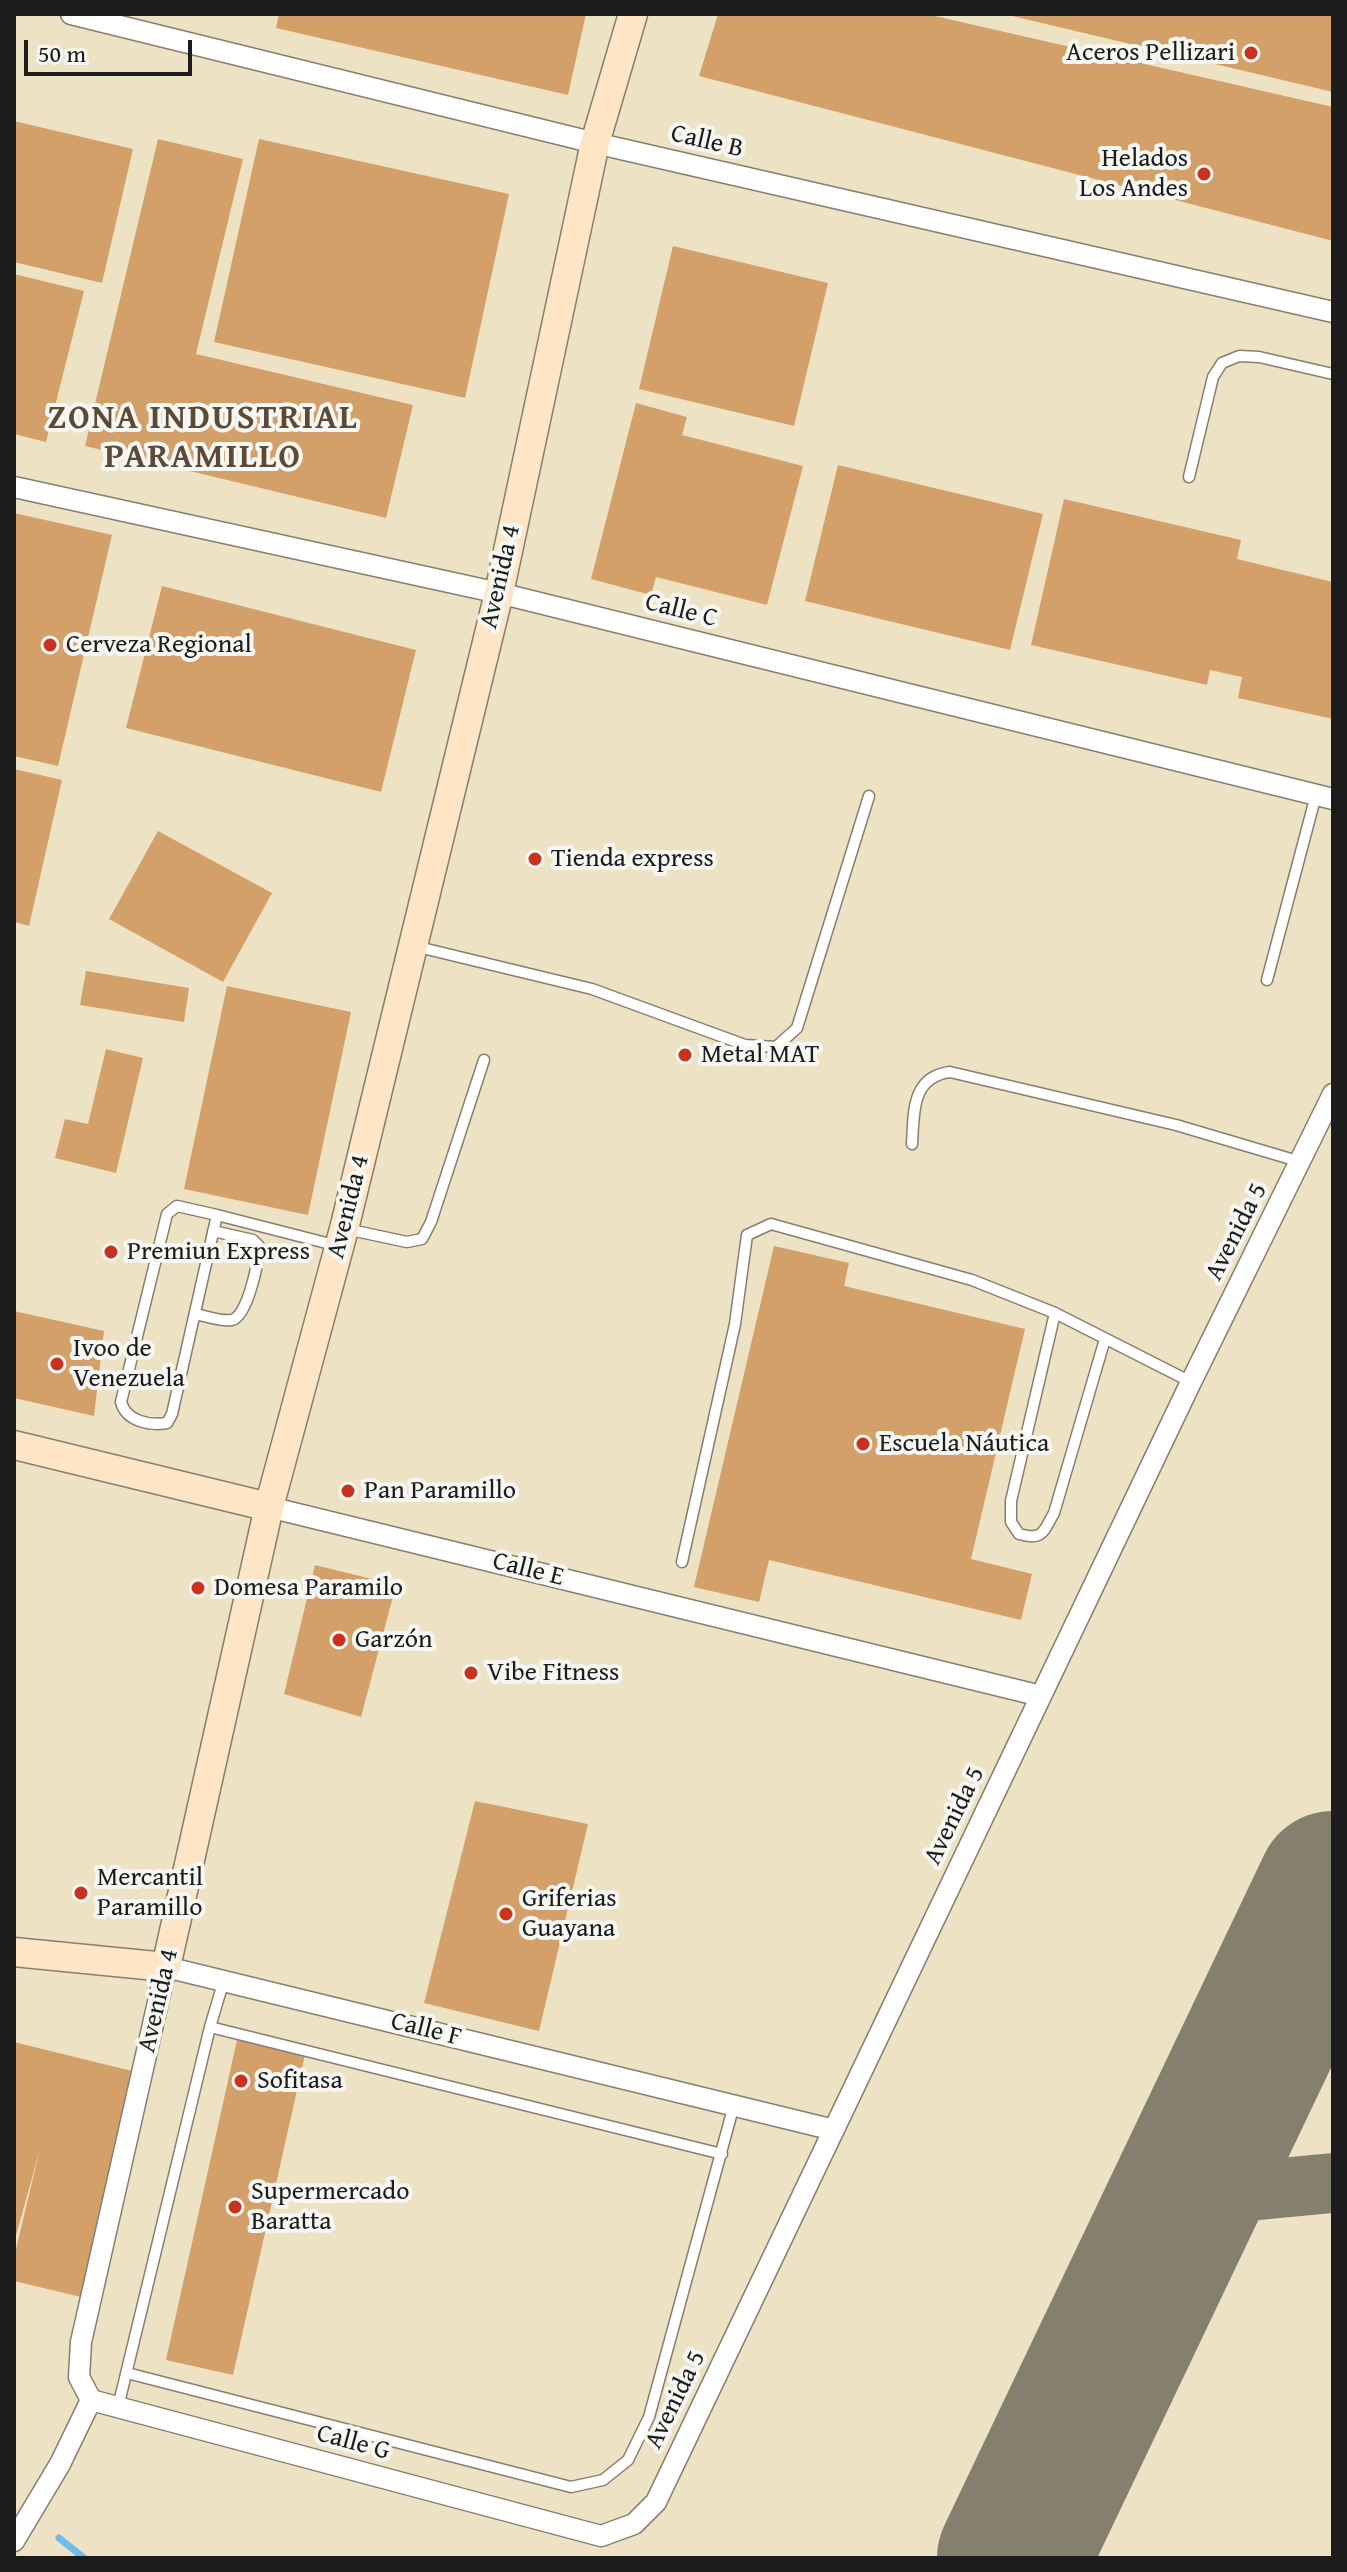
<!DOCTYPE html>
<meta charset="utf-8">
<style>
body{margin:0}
#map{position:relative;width:1347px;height:2572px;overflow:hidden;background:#eee2c5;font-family:"Gentium Book Plus",serif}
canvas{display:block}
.frame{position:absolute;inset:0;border:16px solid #1c1c1c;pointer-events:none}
.scale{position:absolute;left:24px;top:40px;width:168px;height:36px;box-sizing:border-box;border:4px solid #1c1c1c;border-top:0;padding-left:10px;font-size:24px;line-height:28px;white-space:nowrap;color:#1c1c1c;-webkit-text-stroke:6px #f6f6f2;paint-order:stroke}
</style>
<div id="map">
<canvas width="1347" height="2572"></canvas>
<div class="frame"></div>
<div class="scale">50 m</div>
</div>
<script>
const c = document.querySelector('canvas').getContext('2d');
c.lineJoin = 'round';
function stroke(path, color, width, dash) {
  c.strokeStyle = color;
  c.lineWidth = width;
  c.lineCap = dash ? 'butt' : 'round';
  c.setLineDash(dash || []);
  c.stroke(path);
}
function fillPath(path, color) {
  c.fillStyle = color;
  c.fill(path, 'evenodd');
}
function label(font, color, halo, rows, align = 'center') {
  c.font = font + ' "Gentium Book Plus",serif';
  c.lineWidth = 8;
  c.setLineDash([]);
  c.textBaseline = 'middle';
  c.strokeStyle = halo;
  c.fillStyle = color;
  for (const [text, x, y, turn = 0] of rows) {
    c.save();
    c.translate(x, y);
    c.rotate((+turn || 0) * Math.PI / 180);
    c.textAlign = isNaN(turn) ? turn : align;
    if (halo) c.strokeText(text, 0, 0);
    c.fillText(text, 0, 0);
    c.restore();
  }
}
const stream = new Path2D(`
 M59,2538L84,2558`);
const taxiway = new Path2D(`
 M1185,2197L1333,2183`);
const runway = new Path2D(`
 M1013,2558L1333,1887`);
const building = new Path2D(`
 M279,14H586L568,95L276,28Z
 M718,14H926L1333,107V241L699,76Z
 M1008,14H1333V92L1008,15Z
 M14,121L133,149L102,283L14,262Z
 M158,139L243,159L196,354L413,405L386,518L85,446Z
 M259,139L509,194L465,398L214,342Z
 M673,246L828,283L794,426L639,389Z
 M14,274L84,291L46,442L14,434Z
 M636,403L687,417L682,435L803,466L767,605L656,577L651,595L591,579Z
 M838,465L1043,514L1010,650L805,601Z
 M1064,499L1241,540L1237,559L1333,582V719L1238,698L1242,677L1210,670L1207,685L1031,645Z
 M14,513L112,535L58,766L14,756Z
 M162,586L416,650L381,792L126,728Z
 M14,769L62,780L29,926L14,922Z
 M158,831L272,893L223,982L109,919Z
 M86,971L189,988L184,1022L80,1005Z
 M227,986L351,1012L308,1215L184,1189Z
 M106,1049L143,1058L116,1173L55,1158L65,1119L88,1124Z
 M774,1246L849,1263L844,1286L1025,1329L971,1559L1032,1574L1021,1620L769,1560L759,1602L694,1587Z
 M14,1311L104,1331L94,1416L14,1398Z
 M315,1565L396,1585L361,1717L284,1694Z
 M475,1801L588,1824L539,2031L424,2003Z
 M237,2040L305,2055L233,2375L166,2360Z
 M14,2042L136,2072L81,2297L14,2281V2257L40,2149L14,2243Z`);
const lane = new Path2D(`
 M1189,477L1213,377L1222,363L1239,356L1259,357L1333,374
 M414,946L592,989L745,1045L776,1047L797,1028L869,796
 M1267,980L1316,795
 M912,1144C914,1113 911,1077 950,1072L1176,1125L1301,1162
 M217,1215L177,1206L167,1214L121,1402C126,1421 149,1426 167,1423L172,1414L217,1215L338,1246
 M346,1229L407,1242L422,1239L431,1222L484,1060
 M1055,1313L1011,1501V1522L1019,1534C1043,1541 1043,1532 1054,1513L1105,1339
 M195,1314C206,1316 221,1322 232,1320C248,1316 259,1260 259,1246L253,1240L213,1231
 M682,1562L735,1324L747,1235L771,1224L972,1280L1055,1313L1191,1382
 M210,2027L722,2154
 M127,2373L571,2487L603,2480L628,2460L649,2417L734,2105
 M118,2407L210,2027L224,1980`);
const street = new Path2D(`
 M71,14L595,143L1333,312
 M14,487L499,593L1333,799
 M269,1507L1041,1696
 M91,2400L601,2536L634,2524L656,2502L1191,1382L1333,1094
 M91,2400L79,2377L81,2342L166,1967L834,2130
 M14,2541L60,2464L91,2400`);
const secondary = new Path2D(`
 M14,1445L269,1507
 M14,1952L166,1967L269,1507L344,1229L499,593L595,143L633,14`);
const markers = [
 [1251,53,8,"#c8321e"],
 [1204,174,8,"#c8321e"],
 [50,645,8,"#c8321e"],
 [535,859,8,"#c8321e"],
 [685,1055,8,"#c8321e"],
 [111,1252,8,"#c8321e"],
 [57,1364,8,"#c8321e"],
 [863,1444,8,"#c8321e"],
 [348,1491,8,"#c8321e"],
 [198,1588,8,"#c8321e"],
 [339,1640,8,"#c8321e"],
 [471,1673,8,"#c8321e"],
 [81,1893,8,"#c8321e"],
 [506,1914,8,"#c8321e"],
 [241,2081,8,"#c8321e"],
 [235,2207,8,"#c8321e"]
];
const poiNames = [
 ["Aceros Pellizari",1235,53,"right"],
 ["Helados",1188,159,"right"],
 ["Los Andes",1188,189,"right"],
 ["Cerveza Regional",66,645],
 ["Tienda express",551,859],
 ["Metal MAT",701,1055],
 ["Premiun Express",127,1252],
 ["Ivoo de",73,1349],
 ["Venezuela",73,1379],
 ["Escuela Náutica",879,1444],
 ["Pan Paramillo",364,1491],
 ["Domesa Paramilo",214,1588],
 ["Garzón",355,1640],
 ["Vibe Fitness",487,1673],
 ["Mercantil",97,1878],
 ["Paramillo",97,1908],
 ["Griferias",522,1899],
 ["Guayana",522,1929],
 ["Sofitasa",257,2081],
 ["Supermercado",251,2192],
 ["Baratta",251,2222]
];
const streetNames = [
 ["Calle B",707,142,13],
 ["Avenida 4",501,577,-77],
 ["Calle C",681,611,14],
 ["Avenida 4",349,1207,-76],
 ["Avenida 5",1237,1232,-63],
 ["Calle E",528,1570,14],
 ["Avenida 5",955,1816,-64],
 ["Avenida 4",159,2001,-77],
 ["Calle F",426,2030,14],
 ["Avenida 5",676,2400,-64],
 ["Calle G",353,2443,15]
];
const districtNames = [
 ["ZONA INDUSTRIAL",203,419],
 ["PARAMILLO",203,458]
];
stroke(stream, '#6fbbe9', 7);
stroke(taxiway, '#857f70', 60);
stroke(runway, '#857f70', 152);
fillPath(building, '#d4a069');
stroke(lane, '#857f70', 13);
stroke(street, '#857f70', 23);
stroke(secondary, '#857f70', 31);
stroke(lane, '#fff', 10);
stroke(street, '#fff', 20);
stroke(secondary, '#fde5c5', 28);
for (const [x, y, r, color] of markers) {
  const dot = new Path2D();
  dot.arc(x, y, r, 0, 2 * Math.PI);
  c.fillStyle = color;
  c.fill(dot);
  stroke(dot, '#f6f6f2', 3);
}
label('26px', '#1c1c1c', '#f6f6f2', poiNames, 'left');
label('26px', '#1c1c1c', '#f6f6f2', streetNames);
c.letterSpacing = '2px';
label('bold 34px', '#5c4a37', '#f6f6f2', districtNames);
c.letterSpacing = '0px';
</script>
